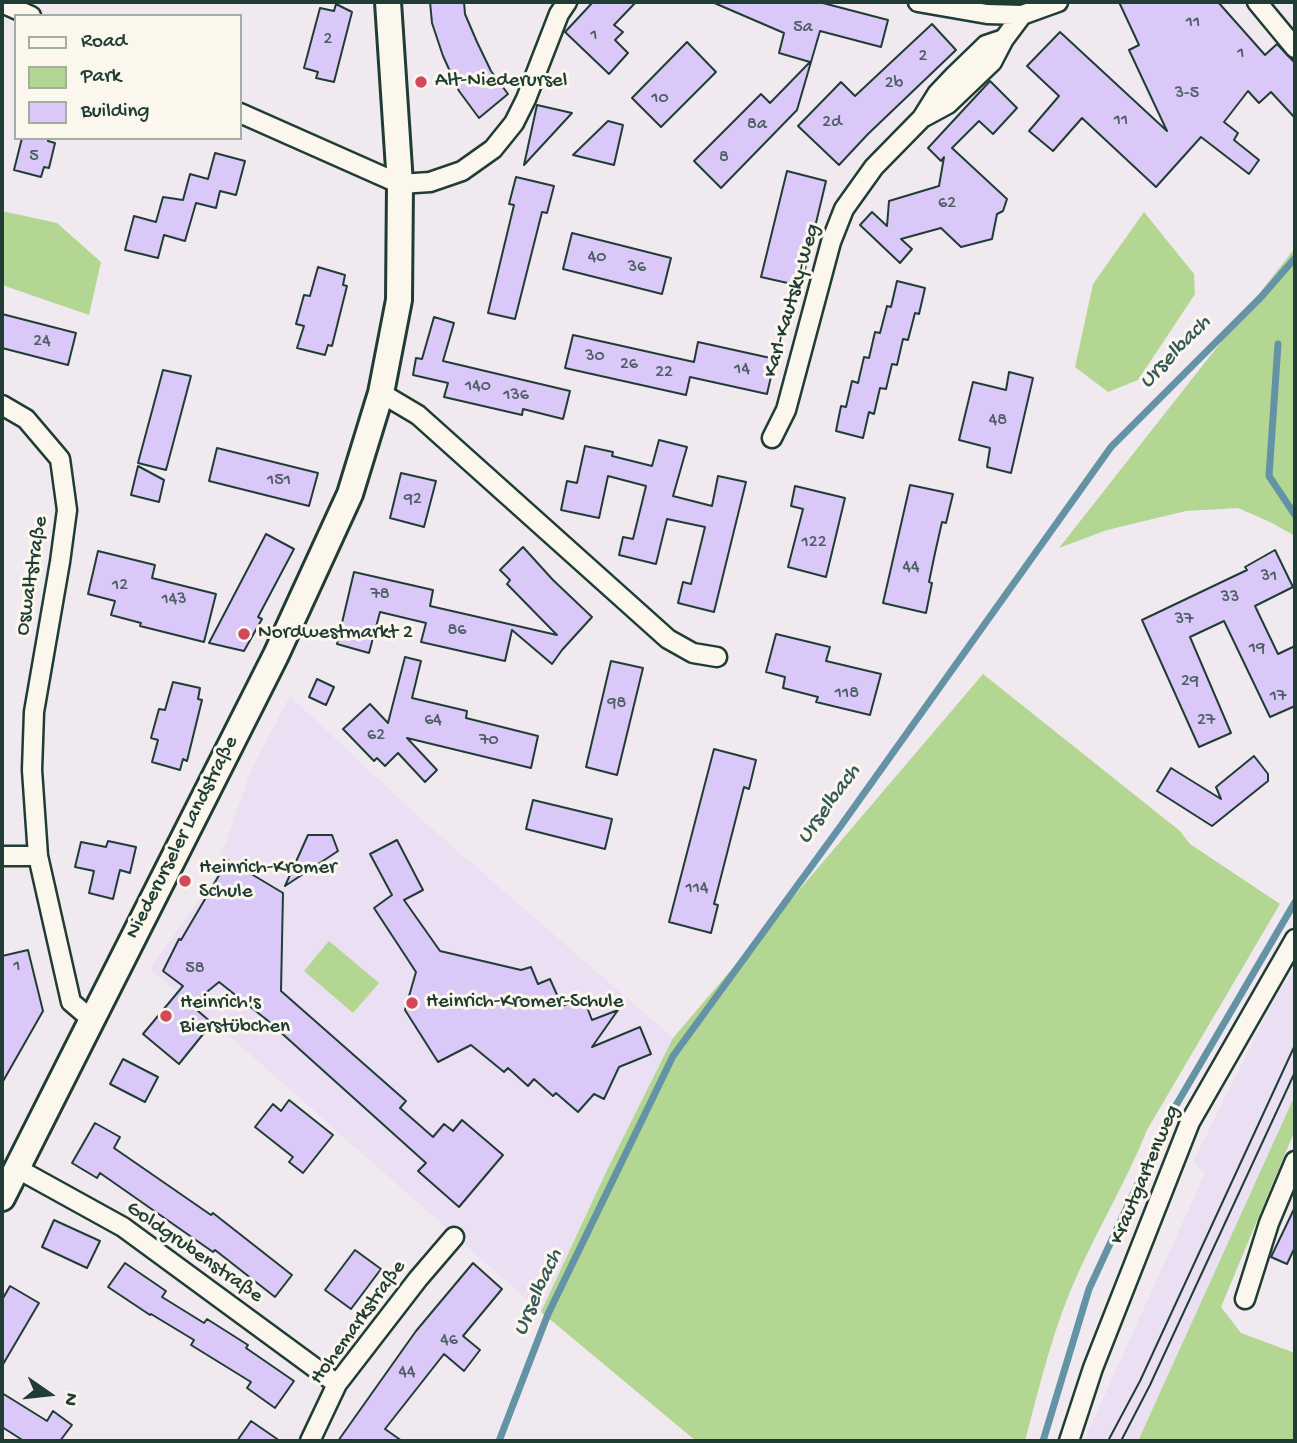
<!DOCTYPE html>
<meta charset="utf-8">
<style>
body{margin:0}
#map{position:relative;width:1297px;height:1443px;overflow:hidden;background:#f1e9f0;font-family:"Gochi Hand",sans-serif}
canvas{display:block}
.frame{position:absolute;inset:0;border:4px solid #1f3d34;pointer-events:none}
.legend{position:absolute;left:14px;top:14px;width:228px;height:126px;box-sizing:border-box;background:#fbf7ec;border:2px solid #a3ada2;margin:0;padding:9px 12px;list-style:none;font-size:21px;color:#1f3d34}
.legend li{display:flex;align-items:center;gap:14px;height:35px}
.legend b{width:35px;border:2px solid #a3ada2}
.north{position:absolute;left:14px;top:1359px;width:70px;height:70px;-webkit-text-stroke:5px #fbf7ec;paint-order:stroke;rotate:104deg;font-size:19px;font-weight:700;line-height:28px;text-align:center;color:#1f3d34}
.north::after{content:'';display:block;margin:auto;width:24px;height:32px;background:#1f3d34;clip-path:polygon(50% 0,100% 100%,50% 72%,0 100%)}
</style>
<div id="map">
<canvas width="1297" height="1443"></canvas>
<div class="frame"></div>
<ul class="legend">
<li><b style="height:9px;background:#fbf7ec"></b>Road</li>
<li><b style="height:19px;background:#b3d792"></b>Park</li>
<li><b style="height:19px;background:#dac8f9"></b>Building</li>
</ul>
<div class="north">N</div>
</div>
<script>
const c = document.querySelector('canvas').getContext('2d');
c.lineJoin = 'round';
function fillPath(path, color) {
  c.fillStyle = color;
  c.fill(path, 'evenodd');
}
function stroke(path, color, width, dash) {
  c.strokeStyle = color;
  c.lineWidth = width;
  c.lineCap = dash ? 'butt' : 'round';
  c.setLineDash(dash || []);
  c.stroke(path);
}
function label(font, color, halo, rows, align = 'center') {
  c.font = font + ' "Gochi Hand",sans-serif';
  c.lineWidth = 6;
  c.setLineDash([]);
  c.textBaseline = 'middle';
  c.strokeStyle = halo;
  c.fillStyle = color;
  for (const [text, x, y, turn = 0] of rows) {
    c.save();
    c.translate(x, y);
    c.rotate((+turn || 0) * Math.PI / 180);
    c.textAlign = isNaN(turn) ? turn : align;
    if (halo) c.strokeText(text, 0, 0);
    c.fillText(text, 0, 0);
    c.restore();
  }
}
const built = new Path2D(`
 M290,696L423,821L673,1038L607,1170L541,1312L242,1047L150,969L201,897L206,883L211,885L226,858L219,854L226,842L251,770Z
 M1295,969V1095L1138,1441H1084L1205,1173L1193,1162L1277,994Z`);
const green = new Path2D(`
 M2,211L57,223L101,262L89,315L2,285Z
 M1144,212L1194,274L1195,294L1138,380L1108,392L1075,367L1093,284Z
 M1295,248V536L1272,523L1238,508L1186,511L1107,530L1059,548Z
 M983,674L1180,831L1190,844L1280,904L1147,1130C1128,1178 1101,1223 1079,1271C1054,1325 1040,1384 1025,1441H696L541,1312L607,1170L673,1038Z
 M329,941L379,983L353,1013L304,971Z
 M1295,1095V1130L1221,1307L1241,1333L1295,1353V1441H1138Z`);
const stream = new Path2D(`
 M1278,344L1269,476L1295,515
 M499,1441L548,1314L673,1056L840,827L1111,447L1262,296L1295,258
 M1043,1441L1089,1289L1168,1119L1295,902`);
const building = new Path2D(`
 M430,2H464L465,14L477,42L491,71L508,94L479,118L459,91L443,56L432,23Z
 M593,2H636L614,25L623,32L615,40L628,53L609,74L565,32Z
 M712,2H819L888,20L881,47L820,31L797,110L721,188L694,161L761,94L770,103L810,62L779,53L784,33Z
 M1119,2H1218L1265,55L1277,44L1295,63V118L1271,92L1259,103L1248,91L1224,122L1238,133L1234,140L1259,160L1249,174L1201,137L1156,187L1082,118L1053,151L1029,131L1059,96L1027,66L1060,32L1167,131L1129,50L1139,45Z
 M336,4L352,12L334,82L316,78L318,72L304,68L320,8L334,11Z
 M932,24L956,50L868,134L839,165L798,126L841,82L855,96Z
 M687,42L716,72L661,127L632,98Z
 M990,81L1017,108L993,134L979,121L952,148L1007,199L1003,211L997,214L992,239L961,247L941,228L901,239L912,249L900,263L860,225L872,212L887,226L889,201L939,186L944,157L941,161L928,148Z
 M537,105L572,113L524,165Z
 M608,121L623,125L614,165L573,155Z
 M22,138H48V141L55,143L49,168L44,167L41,177L14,170Z
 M215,153L245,161L236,195L220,191L216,208L196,203L185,241L164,235L158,258L125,250L134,216L156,222L163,197L183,200L190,174L208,179Z
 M787,171L826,181L801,286L761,277Z
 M516,177L554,186L547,213L542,212L515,319L488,313L514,205L509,204Z
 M572,233L671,258L662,294L563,269Z
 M318,267L345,275L343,285L347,286L332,346L328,345L325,355L297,348L304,326L296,324L304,295L310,296Z
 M897,281L925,288L919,314L915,313L908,340L903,339L897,365L892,364L886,389L880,388L874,414L869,412L863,438L836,431L841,406L846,407L852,381L858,383L864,357L869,358L875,332L880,333L887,306L891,307Z
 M2,314L76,333L68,365L2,348Z
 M434,317L454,323L443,361L570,391L563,419L523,409L522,415L444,397L448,383L413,375L416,358L422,359Z
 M573,335L694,362L698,342L775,359L767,394L690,377L686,395L565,368Z
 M163,370L191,376L166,470L138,463Z
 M1009,372L1033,378L1011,473L987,467L990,448L959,440L973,382L1006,390Z
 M659,440L687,447L673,496L712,506L718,476L746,482L714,612L678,603L683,582L691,584L705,527L667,519L656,564L619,555L623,537L633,539L646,486L608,476L599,518L561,510L567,481L577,483L585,446L613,452L612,456L652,466Z
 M217,448L318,473L309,506L209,481Z
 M138,466L164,480L159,502L131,495Z
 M401,473L436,481L424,527L390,518Z
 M910,485L953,494L946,523L942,522L935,553L929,582L932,583L926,613L883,603Z
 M795,486L845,498L826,577L788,567L803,509L791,506Z
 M266,534L294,549L258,617L262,619L244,651L209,643Z
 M523,547L553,580L592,617L562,650L552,664L512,630L505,661L421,642L426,623L380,612L369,653L337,644L354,572L433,590L430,606L557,635L507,584L510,580L500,570Z
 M1275,550L1293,587L1255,606L1278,654L1295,646V706L1270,717L1224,621L1190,637L1231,733L1199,747L1142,620L1247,570L1245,567Z
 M98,551L155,565L152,578L216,594L204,642L140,626L141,623L111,615L115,601L88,594Z
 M776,634L830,647L826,661L881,674L870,715L816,702L818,697L783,688L785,677L766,672Z
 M405,657L421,661L412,698L467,711L466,718L538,736L531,768L407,738L437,770L425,782L398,753L385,766L377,758L374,761L343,729L370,704L388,723Z
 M611,661L643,668L617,775L586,767Z
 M317,679L334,687L326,705L309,697Z
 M173,682L200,688L198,699L202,700L187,761L183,759L180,770L152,762L158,740L151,738L159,709L165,710Z
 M714,749L756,760L749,789L744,787L714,904L718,905L711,933L669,922Z
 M1254,756L1268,774V781L1212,826L1157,791L1171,768L1221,799L1216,787Z
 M533,800L612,819L605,849L526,829Z
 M308,835H332L338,851L285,886Z
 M397,840L423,890L404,900L440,951L521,970L531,967L538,984L550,979L562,1006L583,997L592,1020L618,1010L592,1047L640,1027L651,1054L619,1067L604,1099L594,1094L578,1112L556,1093L553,1096L534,1079L528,1086L508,1068L504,1072L471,1045L438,1062L405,1010L416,972L374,908L392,895L370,854Z
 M108,841L136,847L130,873L120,870L113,899L89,893L94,871L75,867L81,842L106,847Z
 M228,860L283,893L281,991L406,1101L400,1108L433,1137L444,1124L453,1131L462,1120L503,1155L459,1207L418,1171L426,1163L267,1020L219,982L191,1005L212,1023L179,1064L143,1034L183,986L163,971L179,939L181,940Z
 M28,950L43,1011L2,1083V956Z
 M123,1059L158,1077L145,1102L110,1084Z
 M289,1100L333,1135L303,1173L289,1162L293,1157L255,1127L273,1104L281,1111Z
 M95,1123L120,1137L114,1148L211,1215L213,1213L292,1275L275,1297L215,1250L213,1252L100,1173L97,1178L72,1163Z
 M1295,1207V1247L1287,1264L1271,1257Z
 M54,1220L100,1241L87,1268L42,1247Z
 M355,1250L381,1269L351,1309L325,1290Z
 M125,1263L166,1291L162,1297L204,1323L207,1319L248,1345L246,1348L294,1381L275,1408L247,1388L251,1382L191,1345L194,1340L151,1314L150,1315L108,1287Z
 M473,1263L502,1289L463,1336L480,1350L464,1371L444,1354L385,1429L402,1441H338L416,1331Z
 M10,1286L39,1303L2,1366V1300Z
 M2,1393L47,1421L53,1411L72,1425L60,1441H24L2,1427Z
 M251,1421L280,1441H237Z`);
const minor = new Path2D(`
 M918,2L987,14L1022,15L1058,2
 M1257,2L1295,48
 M2,3L31,16
 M240,113L400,184L430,182L462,171L493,149L514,123L526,99L559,14L567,2
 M924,117L948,104L992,62L1004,39L1022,15
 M381,393L418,415L668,639L693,653L717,657
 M2,405L26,419L60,459L67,510L60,562L34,712L32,770L38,856L71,1002L91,1019
 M772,438L786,410L831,242L844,209L874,167L922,118L937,94L954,76L986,45L1004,39
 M2,856H38
 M18,1169L123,1227L337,1384
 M1245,1299L1269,1223L1295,1161
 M310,1441L337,1384L418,1279L454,1237
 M1069,1441L1093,1368L1190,1122L1295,939`);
const secondary = new Path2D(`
 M2,1198L276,655L350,494L381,393L399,300L400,184L388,2`);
const tram = new Path2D(`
 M1108,1441L1140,1381L1295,1045
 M1121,1441L1150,1385L1295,1072`);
const markers = [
 [421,82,7,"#d1495b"],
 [244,634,7,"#d1495b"],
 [185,881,7,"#d1495b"],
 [412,1003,7,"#d1495b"],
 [166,1016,7,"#d1495b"]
];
const numberNames = [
 ["11",1193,23],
 ["5a",803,28],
 ["1",594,36],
 ["2",328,40],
 ["1",1241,54],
 ["2",923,57],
 ["2b",894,84],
 ["3-5",1187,94],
 ["10",660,99],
 ["11",1121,121],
 ["2d",832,123],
 ["8a",757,125],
 ["5",34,157],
 ["8",724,158],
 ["62",947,204],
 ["40",597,258],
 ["36",637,268],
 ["24",42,342],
 ["30",595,357],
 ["26",629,365],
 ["14",742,370],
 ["22",664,373],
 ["140",478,387],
 ["136",516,396],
 ["48",998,421],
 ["151",279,481],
 ["92",413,500],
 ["122",814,543],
 ["44",911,568],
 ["31",1269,577],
 ["12",120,586],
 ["78",380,595],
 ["33",1230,598],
 ["143",174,600],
 ["37",1184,620],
 ["86",457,631],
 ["19",1257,649],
 ["29",1190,682],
 ["118",847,694],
 ["17",1278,697],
 ["98",617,704],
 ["64",433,721],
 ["27",1206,721],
 ["62",376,736],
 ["70",489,741],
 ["114",697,889],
 ["1",17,967],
 ["58",195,969],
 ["46",449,1341],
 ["44",407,1373]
];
const poiNames = [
 ["Alt-Niederursel",435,82],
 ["Nordwestmarkt 2",258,634],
 ["Heinrich-Kromer",199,869],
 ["Schule",199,893],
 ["Heinrich-Kromer-Schule",426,1003],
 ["Heinrich's",180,1004],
 ["Bierstübchen",180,1028]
];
const streetNames = [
 ["Karl-Kautsky-Weg",793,301,-74],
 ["Oswaltstraße",33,576,-81],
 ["Niederurseler Landstraße",183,838,-63],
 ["Krautgartenweg",1146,1175,-67],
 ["Goldgrubenstraße",194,1253,35],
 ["Hohemarkstraße",359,1323,-54]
];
const waterNames = [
 ["Urselbach",1176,353,-46],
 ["Urselbach",830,805,-54],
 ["Urselbach",539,1293,-66]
];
fillPath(built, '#eadff3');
fillPath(green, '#b3d792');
stroke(stream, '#6393a5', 7);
fillPath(building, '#dac8f9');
stroke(building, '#1f3d34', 2);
stroke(minor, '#1f3d34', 23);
stroke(secondary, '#1f3d34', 30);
stroke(minor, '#fbf7ec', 18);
stroke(secondary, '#fbf7ec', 24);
stroke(tram, '#1f3d34', 2);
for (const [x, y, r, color] of markers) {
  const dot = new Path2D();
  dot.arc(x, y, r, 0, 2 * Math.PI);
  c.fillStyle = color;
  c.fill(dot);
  stroke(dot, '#fbf7ec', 2.5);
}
label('18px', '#4e6065', null, numberNames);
label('21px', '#1f3d34', '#fbf7ec', poiNames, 'left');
label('21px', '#1f3d34', '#fbf7ec', streetNames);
label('italic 23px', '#365a5a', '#fbf7ec', waterNames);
</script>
